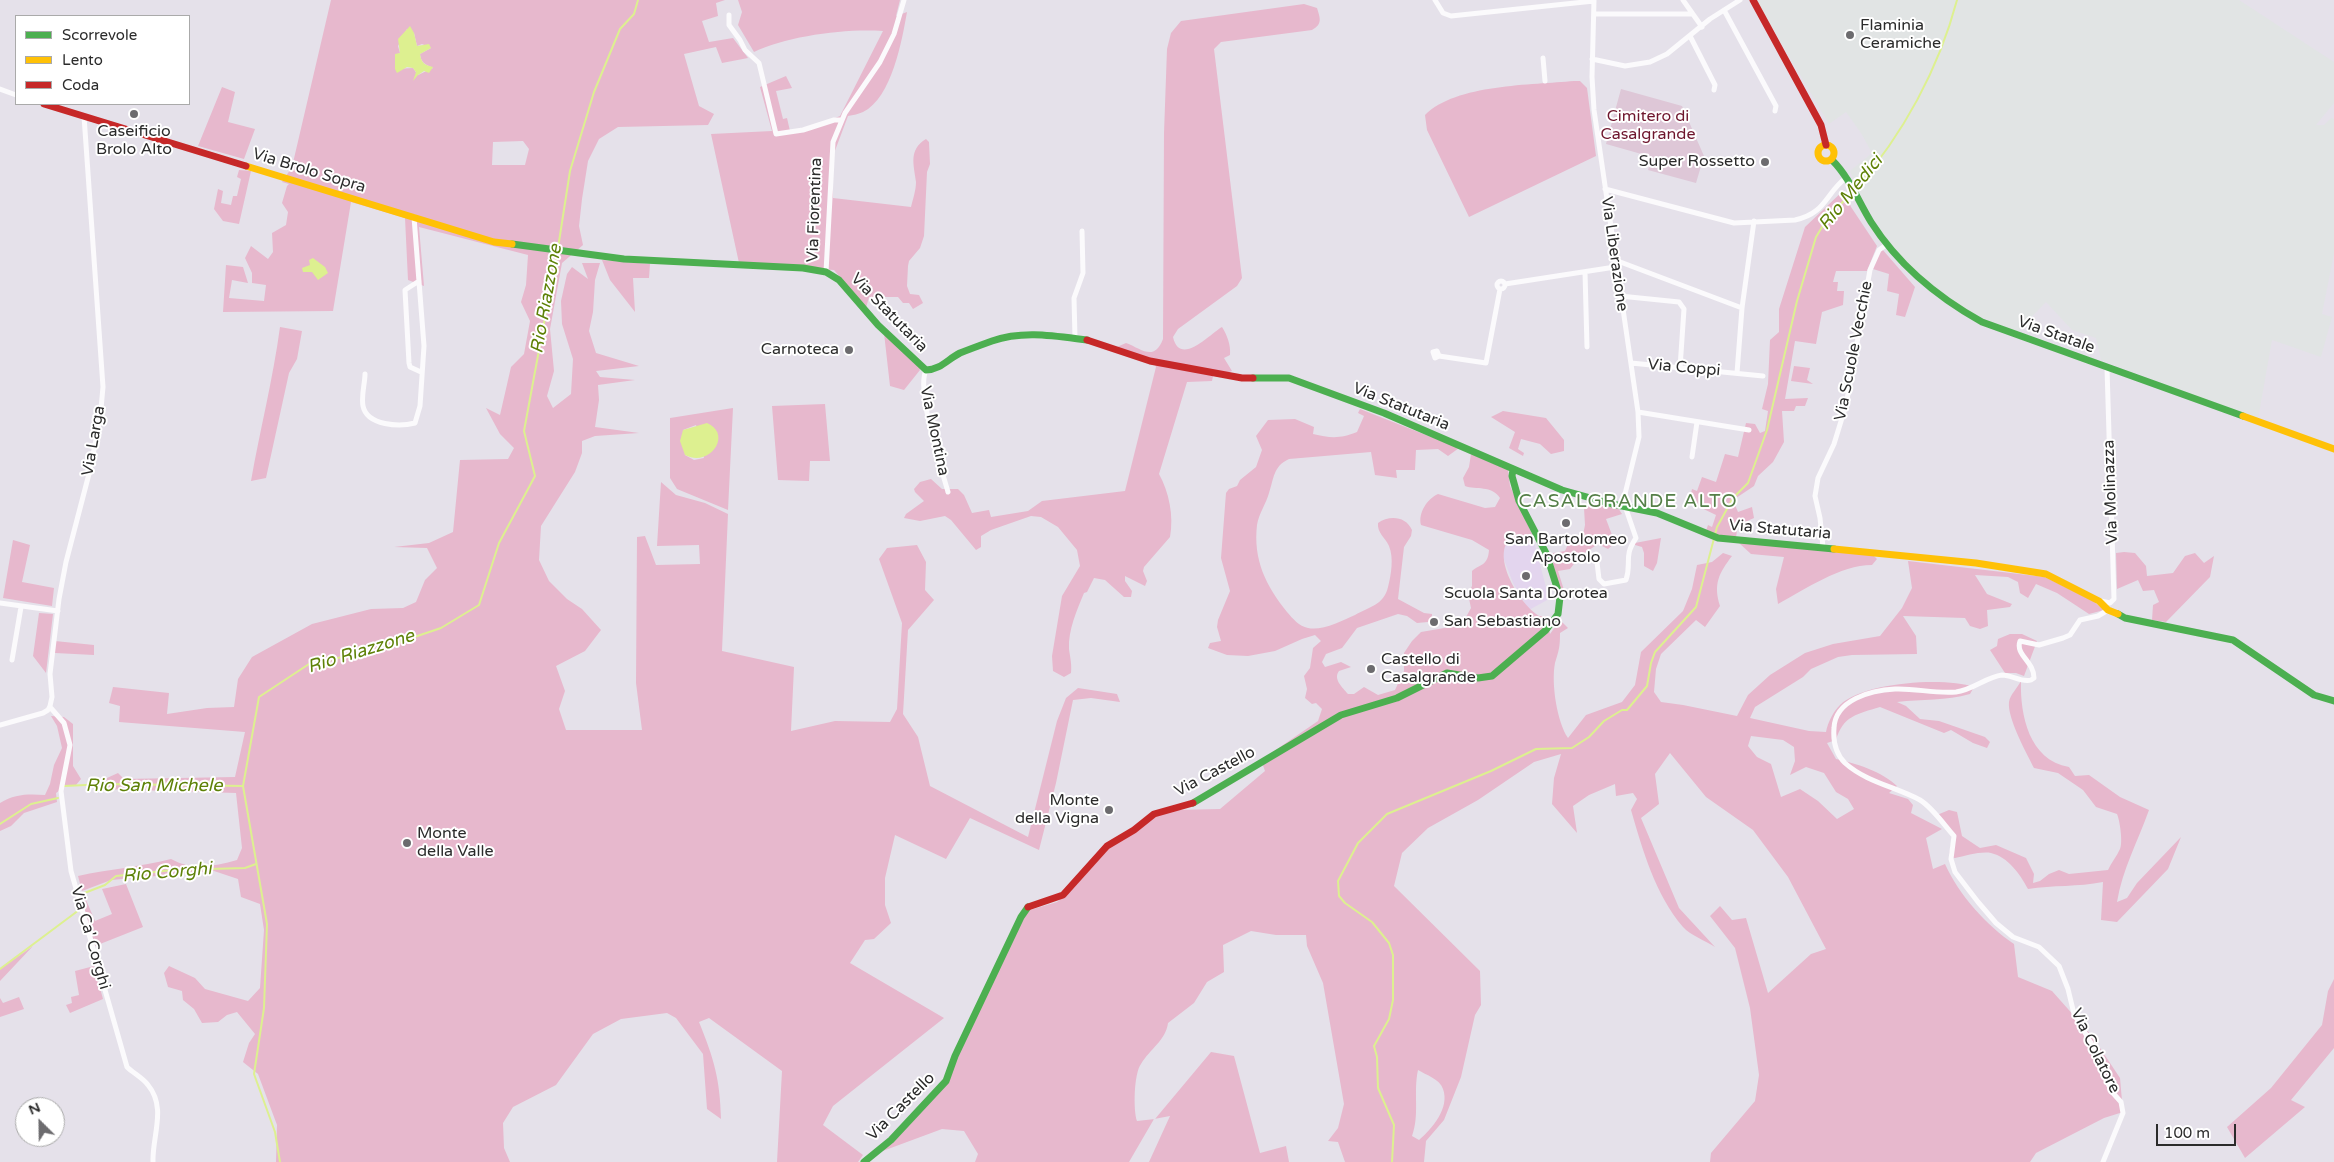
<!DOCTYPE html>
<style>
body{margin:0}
#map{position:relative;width:2334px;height:1162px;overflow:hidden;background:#e5e1ea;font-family:"Varela Round",sans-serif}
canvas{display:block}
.legend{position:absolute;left:15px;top:15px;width:175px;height:90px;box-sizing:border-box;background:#fff;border:1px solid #aaa;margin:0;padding:6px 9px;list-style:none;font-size:15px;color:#2b2b2b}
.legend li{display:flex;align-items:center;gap:10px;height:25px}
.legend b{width:25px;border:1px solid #aaa}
.north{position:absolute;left:15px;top:1097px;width:50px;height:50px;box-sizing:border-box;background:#fff;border:1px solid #aaa;border-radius:50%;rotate:337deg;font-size:14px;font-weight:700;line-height:20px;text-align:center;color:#2b2b2b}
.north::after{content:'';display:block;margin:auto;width:18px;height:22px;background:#6c6b6e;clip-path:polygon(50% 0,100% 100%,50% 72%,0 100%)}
.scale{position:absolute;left:2156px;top:1124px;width:80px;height:22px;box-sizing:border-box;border:2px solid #2b2b2b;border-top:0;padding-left:6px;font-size:15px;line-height:18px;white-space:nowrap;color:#2b2b2b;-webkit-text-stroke:4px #fff;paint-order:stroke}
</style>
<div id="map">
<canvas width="2334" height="1162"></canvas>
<ul class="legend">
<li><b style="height:6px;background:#4caf50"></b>Scorrevole</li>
<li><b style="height:6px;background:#ffc107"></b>Lento</li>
<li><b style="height:6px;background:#c62828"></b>Coda</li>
</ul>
<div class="north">N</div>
<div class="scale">100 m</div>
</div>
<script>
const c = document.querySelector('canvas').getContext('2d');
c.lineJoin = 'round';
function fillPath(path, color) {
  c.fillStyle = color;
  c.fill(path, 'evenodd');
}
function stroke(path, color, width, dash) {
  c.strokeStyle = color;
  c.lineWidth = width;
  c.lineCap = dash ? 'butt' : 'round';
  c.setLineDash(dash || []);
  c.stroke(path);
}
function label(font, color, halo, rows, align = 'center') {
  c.font = font + ' "Varela Round",sans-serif';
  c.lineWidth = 4;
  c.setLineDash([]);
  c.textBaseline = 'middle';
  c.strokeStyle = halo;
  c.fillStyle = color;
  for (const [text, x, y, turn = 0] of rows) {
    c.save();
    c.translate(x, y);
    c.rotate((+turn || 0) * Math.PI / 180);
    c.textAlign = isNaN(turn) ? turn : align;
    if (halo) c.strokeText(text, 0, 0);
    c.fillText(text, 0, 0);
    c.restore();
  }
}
const industrial = new Path2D(`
 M1756,0H2239L2334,62V103L2316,125H2324L2331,118L2334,119V253L2322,314L2332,317L2321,357L2272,340L2258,419L2101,360L2096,338L2072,330L2046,302L2017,332L1974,314L1945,297L1915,273L1888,243L1859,192L1850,171L1872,153L1861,133L1846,112L1829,124Z`);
const education = new Path2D(`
 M1512,540L1531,543L1534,541L1549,599L1529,610L1513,583L1503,557L1505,546L1508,541Z`);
const green = new Path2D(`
 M331,0H725L716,3L718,16L702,21L709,42L733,38L748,58L722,63L716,47L684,54L699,106L714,114L708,125L618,127L599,139L588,161L582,199L579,226L583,245L562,263L550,329L554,371L547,396L553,408L571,394L573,359L562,324L561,301L567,274L572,267L588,279L582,263H600L595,280L593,312L589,331L596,353L639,366L596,371L600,377L635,380L598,385L599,400L595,427L639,433L595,436L582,441V453L575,472L541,526L539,560L549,581L567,599L582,609L601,630L585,651L556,666L565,691L559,709L566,730H642L636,683L637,537L645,536L656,565L700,564L699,545L657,546L661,482L676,495L705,503L728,514L722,651L794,667L791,731L835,721L890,722L897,709L902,623L879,559L887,548L917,545L926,562L925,590L934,600L908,630L903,714L918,737L930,786L1028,837L1057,721L1066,698L1078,688L1117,694L1120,702L1091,698L1073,700L1056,783L1039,850L970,818L946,859L895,835L885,878V905L891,923L874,939L865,940L850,963L944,1018L833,1106L823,1125L863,1155L858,1162H777L782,1071L709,1018L699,1022C714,1059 720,1079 721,1119L707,1109L703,1054L676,1018L667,1013L621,1019L593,1034L556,1085L513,1107L503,1123L504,1148L510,1162H276L277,1125L258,1074L243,1062L249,1043L255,1034L237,1012L227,1015L218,1022L202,1023L194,1009L183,1000L182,991L168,987L164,973L169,966L195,978L205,989L248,1001L260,988L264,930L260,904L241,897L238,879L214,871L111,880L82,891L78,876C109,869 140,867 171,859C193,871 215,866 237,860L242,848L236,793L102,789L98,782L118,773L124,779L235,777L245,732L119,722L120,706L109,703L113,687L169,693L167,714L207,708L234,707L238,679L252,657L312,624L371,609L403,608L416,602L425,580L437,568L427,548L394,547L429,543L453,532L460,460L508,459L514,448L500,434L486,408L500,415L511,367L524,354L530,321L521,302L526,285L528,255L419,227L424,286L408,280L405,218L351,202L333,311L223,312L226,265L243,267L248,283L232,280L229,298L264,301L266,285L252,283V273L245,258L251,246L268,259L273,252L272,233L286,225L288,212L282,203L287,186L289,184L282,182L292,167ZM407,29L414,33L417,46L422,44L431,48L420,54C421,63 425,64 433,68L418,75L413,68L395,69V55L400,53L398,46ZM523,141L529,149L525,165H492L493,142Z
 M738,0H900L896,16L907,12C902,40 892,98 863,112C859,114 853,115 848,116L833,156V198L911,207C913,199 916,190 916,182C914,165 908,150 926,139L929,142L930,164L927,172L924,236L920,248L909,261L908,266L907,286L910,294L919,295L923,303L913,309L909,303H903L898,297H869L866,308L834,270L739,263L711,134L772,131L760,87L786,76L792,88L776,91L783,119L787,118L790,131L823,123L840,116L883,31C847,28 786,36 754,52L738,25L742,12Z
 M1304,4L1317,8C1320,18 1323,24 1312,30L1221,42L1214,49L1242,278L1237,286L1178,329L1173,337C1180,368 1212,332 1222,327C1227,335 1231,345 1230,355L1224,358L1232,371L1227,373L1214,371L1212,381L1187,382L1159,474C1169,492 1174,516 1170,537L1144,567L1143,571L1147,581L1145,586L1125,576V581L1132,591L1131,597H1124L1105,580L1094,578L1087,592L1084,593C1077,610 1068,630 1069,649C1070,657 1072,664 1071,673L1064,677L1053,671L1052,656L1062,596L1080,566L1077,550L1058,527L1041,517L1031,516L991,530L981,536V547L976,550L951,520L945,516L920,521L904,518L906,514L924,501L915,492L914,489L920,482L931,479L942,489H958L964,495L972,513L989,510L991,517L1028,511L1042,501L1125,491L1156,367L1154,362L1117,347L1126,343C1142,349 1154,362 1163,339L1164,133L1167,49L1171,33L1181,21Z
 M1574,81H1580L1587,88L1596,156L1469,217L1427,130L1425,115C1456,84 1532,85 1574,81Z
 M222,87L235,92L228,122L255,129L244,159L198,146Z
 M239,170L251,171L239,224L223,221L214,209L218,189L223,191L221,203L231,205L233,196H237L241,179L237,177Z
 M1844,190L1851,207L1877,246L1867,271H1836L1833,282H1838L1837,291H1844L1843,305L1822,312L1816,344L1795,341L1785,399L1808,398L1805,406H1796L1794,411H1782L1784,442L1773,462L1758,476L1754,486L1733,500L1738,512L1752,507L1754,518L1738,525L1736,537L1719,536L1706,531L1708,525L1712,527L1716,515L1689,502L1692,489L1697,491L1702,477L1716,482L1725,454L1738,457L1746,423L1755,424L1760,433L1765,431L1768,411L1762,409L1768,384L1770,340L1779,332V309L1805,227Z
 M1882,249L1915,287L1905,317L1896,315L1899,294L1887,291L1889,274L1873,269L1877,255Z
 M602,260L650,264L649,278H633L635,312L610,280Z
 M280,327L302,331L297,359L289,373L266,478L251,481C260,430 273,379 280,327Z
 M884,333L918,365L920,370L904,390L890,386Z
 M1794,366L1810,368L1807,380L1813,384L1791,381Z
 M825,404L830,461H810L809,481L778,480L772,406Z
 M733,408L728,510L677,489L670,478V418ZM696,425L704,458L694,460L685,455L683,430Z
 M1360,409L1459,448L1448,456L1438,449L1416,450L1415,470H1396L1397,478L1375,475L1371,452L1289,459C1273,466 1274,479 1269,493C1266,504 1259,513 1257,525C1253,560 1266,586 1287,612C1293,619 1299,626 1308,628C1322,631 1342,621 1355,615C1369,607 1384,605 1388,587C1391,575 1394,558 1389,546C1385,537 1377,533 1378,523C1389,515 1406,516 1412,530L1411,536L1404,547L1398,599L1424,613L1432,614V616L1428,622L1417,623L1407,616L1398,614L1357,628L1342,648L1326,654L1322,662L1325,667L1341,662L1351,667L1339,671C1333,679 1342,687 1348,694H1354L1364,687L1378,695L1395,690L1404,671V653L1412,641L1421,632L1456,626L1466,617L1471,608L1468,594L1472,586V571C1480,564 1488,566 1489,550L1472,540L1421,525C1418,513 1427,499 1438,494L1485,508L1495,507L1500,498C1492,485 1476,490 1465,486L1463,478L1469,467L1471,454L1508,470L1510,486L1533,536L1534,541L1531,543L1508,541C1493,561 1521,605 1539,616H1547L1550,634L1560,620L1568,628L1560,633C1560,647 1559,650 1555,663C1551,683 1557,722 1568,738L1586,715L1622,702L1635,685L1641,652L1683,611L1692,589L1697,565L1712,562L1723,553L1732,556C1719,573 1713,584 1720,606L1705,627L1696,620L1661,654L1656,669L1654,692L1661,702L1683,705L1737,716L1748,695L1770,675L1805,653L1833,644L1880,636L1902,608L1912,588L1908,561L2045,577L2093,601L2104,610L2089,614L2057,593L2036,584L2028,598L2020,593L2018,582L2008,577L1975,575L1987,594L2012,604L2010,607L1987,610L1988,626L1980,629L1970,626L1965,618L1903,616L1916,636L1917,654L1852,655L1838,657L1811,669L1803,677L1755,707L1750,718L1809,731L1826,732C1828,722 1833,712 1840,705C1864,682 1944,677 1974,687L1970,694C1946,701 1922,699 1897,702L1906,706L1920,719L1939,721L1985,737L1990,742L1987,748L1973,743L1951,730L1944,733L1880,707C1857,714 1843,716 1836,740L1827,743L1836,759C1855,763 1883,772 1897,786L1889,793L1908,799L1913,805L1911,813L1942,829L1926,838L1933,869L1945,864C1959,895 1986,925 2014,944L2018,977L2052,991L2092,1036L2120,1078L2123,1112L2104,1118L2036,1153L2030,1162H1710L1711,1153L1755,1101L1759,1075L1750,1008L1735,948L1710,916L1720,906L1732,920L1746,918L1768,993L1811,954L1826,949L1788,877L1753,830L1706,797L1670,753L1655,774L1659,804L1641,818L1679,908L1715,947C1706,941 1690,935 1683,927C1655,894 1643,851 1631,810L1637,799L1633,793L1616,796L1615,784L1589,795L1573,806L1577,833L1552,804L1554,778L1561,754L1534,762L1478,800L1428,828L1402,853L1394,886L1480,971L1481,1005L1475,1015L1461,1077L1444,1120L1426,1141L1424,1162H1345L1338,1142L1328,1141L1338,1128L1344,1104L1323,983L1307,946L1306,935H1276L1251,931L1223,945L1224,972L1207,982L1194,1003L1168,1023C1166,1040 1150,1049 1141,1064C1134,1073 1133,1110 1137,1121L1155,1119L1211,1052L1234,1056L1260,1153L1286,1146L1289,1162H1149L1170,1116L1154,1119L1129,1162H975L978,1154L964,1131L942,1129L880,1152L943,1088L1022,919L1030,910L1057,902L1072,890L1110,847L1153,815L1176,810L1220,809L1265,771L1261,760L1318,721L1322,709L1316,703L1312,704L1305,698L1307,689L1304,676L1310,668L1313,648L1321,641L1315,635L1302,639L1275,651L1248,656L1227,655L1208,648L1210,643L1221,641L1217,627L1218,620L1230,591L1221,558L1226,493L1229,489L1237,486L1240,480L1256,467L1262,450L1256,436L1268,420L1295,419L1314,427L1313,434C1330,438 1340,439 1357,432L1364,416L1358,413ZM1751,736L1783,740L1794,747L1795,761L1790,775L1806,767L1824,773L1836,792L1848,799L1854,809L1837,819L1818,801L1800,789L1781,797L1771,764L1757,757L1748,746ZM1418,1070C1426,1075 1440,1079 1443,1089C1450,1108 1432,1129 1419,1140L1412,1136C1420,1114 1413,1093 1418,1070Z
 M1503,411L1546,418L1564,440V451L1551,454L1540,444L1521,439L1518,449L1524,453L1523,456L1509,448L1515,432L1491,417Z
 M1591,505L1618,508L1622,514L1606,519L1615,543L1608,549L1598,544L1580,556L1570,569L1558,571L1564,590L1559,593L1547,554L1565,551L1570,540H1582L1585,525L1584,508Z
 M1661,538L1657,563L1653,571L1644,566V553L1642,547L1635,545V543Z
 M13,540L30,545L22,582L54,588L52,606L3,598Z
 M1739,543L1872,554L1877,559L1872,565C1840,565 1806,589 1778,604L1776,589L1784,557L1751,554Z
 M2124,552L2135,553L2146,566L2147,576L2173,573L2185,556L2195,553L2204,563L2214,556L2210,577L2166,622L2152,620L2153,605L2159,602L2154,590L2143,591L2138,580L2117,589L2116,553Z
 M39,613L53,614L46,673L33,656Z
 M2010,634H2022L2037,641L2024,676L2016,673H2005L1990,650L1997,646L1998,639Z
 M55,641L94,645V655L55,653Z
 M2021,681C2020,715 2029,760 2069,767L2075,776L2089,775L2120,797L2149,810C2138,841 2122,870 2117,902L2127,898L2137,883L2181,837L2168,869L2117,922L2101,920L2103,882C2078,887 2053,885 2028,889C2020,874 2008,857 1991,853C1981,851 1965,856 1955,858L1949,857L1952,837L1937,815L1949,810L1957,812L1962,836L1980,848L1996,845L2026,858L2034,874L2033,883L2040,881L2049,874L2059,870L2069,874L2108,870C2111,863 2117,856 2120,849C2123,843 2120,821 2117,814L2096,807L2083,790L2058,773L2034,768C2027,754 2007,718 2009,702C2010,695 2018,687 2021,681Z
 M51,716L64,717L73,724V766L81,779L76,785L66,786L56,793L57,802L24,813L11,826L0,831V803C15,794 27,794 45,795L50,784L54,765L62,748L57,726Z
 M126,884L143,927L95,946L81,896L84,895L95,921L112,914L102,889Z
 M33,946L0,981V969Z
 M94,966L103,999L70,1013L66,1005L72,1003L71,997L79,995L75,971Z
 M2334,979V1048L2291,1100L2305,1107L2245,1158L2227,1127L2271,1088L2322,1025L2328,991Z
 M19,997L24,1009L0,1017V998L3,1003Z`);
const cemetery = new Path2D(`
 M1621,89L1682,106L1704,156L1696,183L1648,170L1652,157L1606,144Z`);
const water = new Path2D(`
 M410,26L414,33L417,46L429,44L431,48L420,54C421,63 425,65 433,67L429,73L424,71L418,75L413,81L416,72L413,68L407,67L397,73L395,69V54L400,53L398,39Z
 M313,258L325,267L328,273L318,280L312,272H303L302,268L310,265L309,260Z
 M707,423C733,434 710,468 685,455L680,441L683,430Z`);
const stream = new Path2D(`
 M1856,188C1903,135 1939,68 1957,0
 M558,248L570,171L594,92L620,29L634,14L638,0
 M64,786L108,784L243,786
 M0,824L31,804L58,798
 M82,894L105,885L116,876L173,870L245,868L256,864
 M0,969L79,910
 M280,1162L275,1132L254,1074L264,1008L267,924L243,786L259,697L309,664L376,650L441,628L479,605L499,543L535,476L524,431L557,253
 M1392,1162L1394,1125L1378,1088L1377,1057L1374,1046L1389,1019L1393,1000V955L1389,943L1372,922L1345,903L1339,896L1338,881L1358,843L1387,814L1491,771L1536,749L1572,748L1589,737L1604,721L1622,710H1627L1647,686L1651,663L1655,652L1696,607L1717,527L1733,498L1748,483L1767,430L1797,301L1816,237L1827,219L1853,191`);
const street = new Path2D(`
 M1435,0L1443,13L1451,16L1594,1
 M1594,0L1592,77L1594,110L1638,412L1639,437L1625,494V506L1636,538C1623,557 1632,562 1626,580L1604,584L1599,579L1596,554
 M1683,0L1702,27
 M1724,10L1776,106L1775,111
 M1594,14H1691
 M729,15V25L740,40L745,50L759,63L776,134L803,130L834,120H841
 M1690,36L1715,85L1714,90
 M1543,58L1545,81
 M1592,59L1625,66L1650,62L1667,54L1710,19L1740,0
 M0,89L16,95
 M1605,189L1734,223L1795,220C1827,213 1825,193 1847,177
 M1615,260L1742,308
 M826,272L833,142L845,113L880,62L894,34L904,0
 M1585,272L1587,347
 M1497 285a4 4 0 1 1 8 0a4 4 0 1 1-8 0Z
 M419,281L405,290L409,363L410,367L421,372
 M1505,284L1615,267
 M1620,296L1679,302L1684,309L1680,368
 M1075,338L1074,298L1083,273L1082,231
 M1439,356L1437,351L1433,352L1435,358L1439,356L1486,363L1500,289
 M1631,363L1763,376
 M926,370C916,391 941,467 948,492
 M1737,373L1742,308L1754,221
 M365,374C365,383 361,396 363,406C367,426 400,427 415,423L420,406L424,346L414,217
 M1638,412L1749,430
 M1692,457L1697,422
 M1823,547L1820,518L1815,496L1818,478L1834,444L1846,405L1870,270L1879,250L1886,245
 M2101,601L2110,603L2114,599L2107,368
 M0,603L58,611
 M12,660L21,607
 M50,707L64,723L70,745L61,791L71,871L127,1067C133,1073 143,1078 148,1085C167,1108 152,1136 153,1162
 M0,725L43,713L48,710L50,706L52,697L50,674L59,599L66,562L90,470L100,419L103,387L84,116
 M2103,1162L2123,1113L2121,1102L2112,1092L2099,1066L2094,1048L2074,1014L2068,989L2059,966L2039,947L2013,937L1996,923L1978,902L1955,872L1951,859L1954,836C1944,825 1933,808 1920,800C1896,787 1866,782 1845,763C1835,753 1833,741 1834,728C1835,700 1871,690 1895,689C1915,688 1935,694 1956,692C1973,690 1986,677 2002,675C2012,675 2022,683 2031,680L2034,678C2034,661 2015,655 2020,641L2039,645L2063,638L2070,635L2080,620L2098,616L2108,610`);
const fast = new Path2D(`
 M1832,160C1850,178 1858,201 1871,222C1899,266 1937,297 1982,322L2243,416
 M512,244L624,259L803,268L826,272L839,280L878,325L926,370C940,370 948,359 960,353C970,349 981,345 992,341C1023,330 1055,336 1087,340
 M1253,378H1289L1384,413L1562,490L1612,504L1657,513L1718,538L1834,549
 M2118,614L2125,618L2233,640L2314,695L2334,701
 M1193,803L1341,715L1397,698L1447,673L1478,678L1492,676L1546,630L1558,614L1560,597L1546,553L1519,501L1512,476L1513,469
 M864,1162L891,1140L946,1081L955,1056L1021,917L1028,907`);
const slow = new Path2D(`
 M1818 153a8 8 0 1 1 16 0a8 8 0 1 1-16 0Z
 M246,166L494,242L512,244
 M2243,416L2334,449
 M1834,549L1976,563L2046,574L2099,601L2108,610L2118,614`);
const jam = new Path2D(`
 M1753,0L1821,125L1826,145
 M44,104L246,166
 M1087,340L1150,361L1242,378H1253
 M1028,907L1063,895L1107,846L1134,830L1154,814L1193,803`);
const markers = [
 [1850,35,5,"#6c6b6e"],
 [134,114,5,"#6c6b6e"],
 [1765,162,5,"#6c6b6e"],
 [849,350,5,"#6c6b6e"],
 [1566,523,5,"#6c6b6e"],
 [1526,576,5,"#6c6b6e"],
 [1434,622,5,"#6c6b6e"],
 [1371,669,5,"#6c6b6e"],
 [1109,810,5,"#6c6b6e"],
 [407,843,5,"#6c6b6e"]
];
const poiNames = [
 ["Flaminia",1860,26],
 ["Ceramiche",1860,44],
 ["Caseificio",134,132,"center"],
 ["Brolo Alto",134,150,"center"],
 ["Super Rossetto",1755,162,"right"],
 ["Carnoteca",839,350,"right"],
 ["San Bartolomeo",1566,540,"center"],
 ["Apostolo",1566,558,"center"],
 ["Scuola Santa Dorotea",1526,594,"center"],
 ["San Sebastiano",1444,622],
 ["Castello di",1381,660],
 ["Casalgrande",1381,678],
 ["Monte",1099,801,"right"],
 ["della Vigna",1099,819,"right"],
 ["Monte",417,834],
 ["della Valle",417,852]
];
const parkNames = [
 ["Cimitero di",1648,117],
 ["Casalgrande",1648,135]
];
const streetNames = [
 ["Via Brolo Sopra",309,171,17],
 ["Via Fiorentina",815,210,-88],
 ["Via Liberazione",1614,254,82],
 ["Via Statutaria",889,313,46],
 ["Via Statale",2056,335,20],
 ["Via Scuole Vecchie",1854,351,-79],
 ["Via Coppi",1684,368,5],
 ["Via Statutaria",1401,407,22],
 ["Via Montina",934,431,78],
 ["Via Larga",94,441,-80],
 ["Via Molinazza",2111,492,-92],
 ["Via Statutaria",1780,530,5],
 ["Via Castello",1215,772,-28],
 ["Via Ca' Corghi",90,938,74],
 ["Via Colatore",2095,1051,64],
 ["Via Castello",901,1107,-45]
];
const waterNames = [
 ["Rio Medici",1851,193,-51],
 ["Rio Riazzone",547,299,-80],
 ["Rio Riazzone",361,652,-17],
 ["Rio San Michele",154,786],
 ["Rio Corghi",167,873,-5]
];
const quarterNames = [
 ["CASALGRANDE ALTO",1628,502]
];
fillPath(industrial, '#e1e4e4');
fillPath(education, '#e3d5ee');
fillPath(green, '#e7b8cd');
fillPath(cemetery, '#dec7d7');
fillPath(water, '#ddf090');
stroke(stream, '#ddf090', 2);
stroke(street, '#fbfafc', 5);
stroke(fast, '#4caf50', 7);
stroke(slow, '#ffc107', 7);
stroke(jam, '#c62828', 7);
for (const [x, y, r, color] of markers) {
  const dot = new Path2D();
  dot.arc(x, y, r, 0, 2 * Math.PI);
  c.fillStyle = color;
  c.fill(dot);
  stroke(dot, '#fff', 2);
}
label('16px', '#2b2b2b', '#fff', poiNames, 'left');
label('16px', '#6e152d', '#fff', parkNames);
label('16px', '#2b2b2b', '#fff', streetNames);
label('italic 18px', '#5e8107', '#fff', waterNames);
c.letterSpacing = '1px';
label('19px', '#557f48', '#fff', quarterNames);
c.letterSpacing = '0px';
</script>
